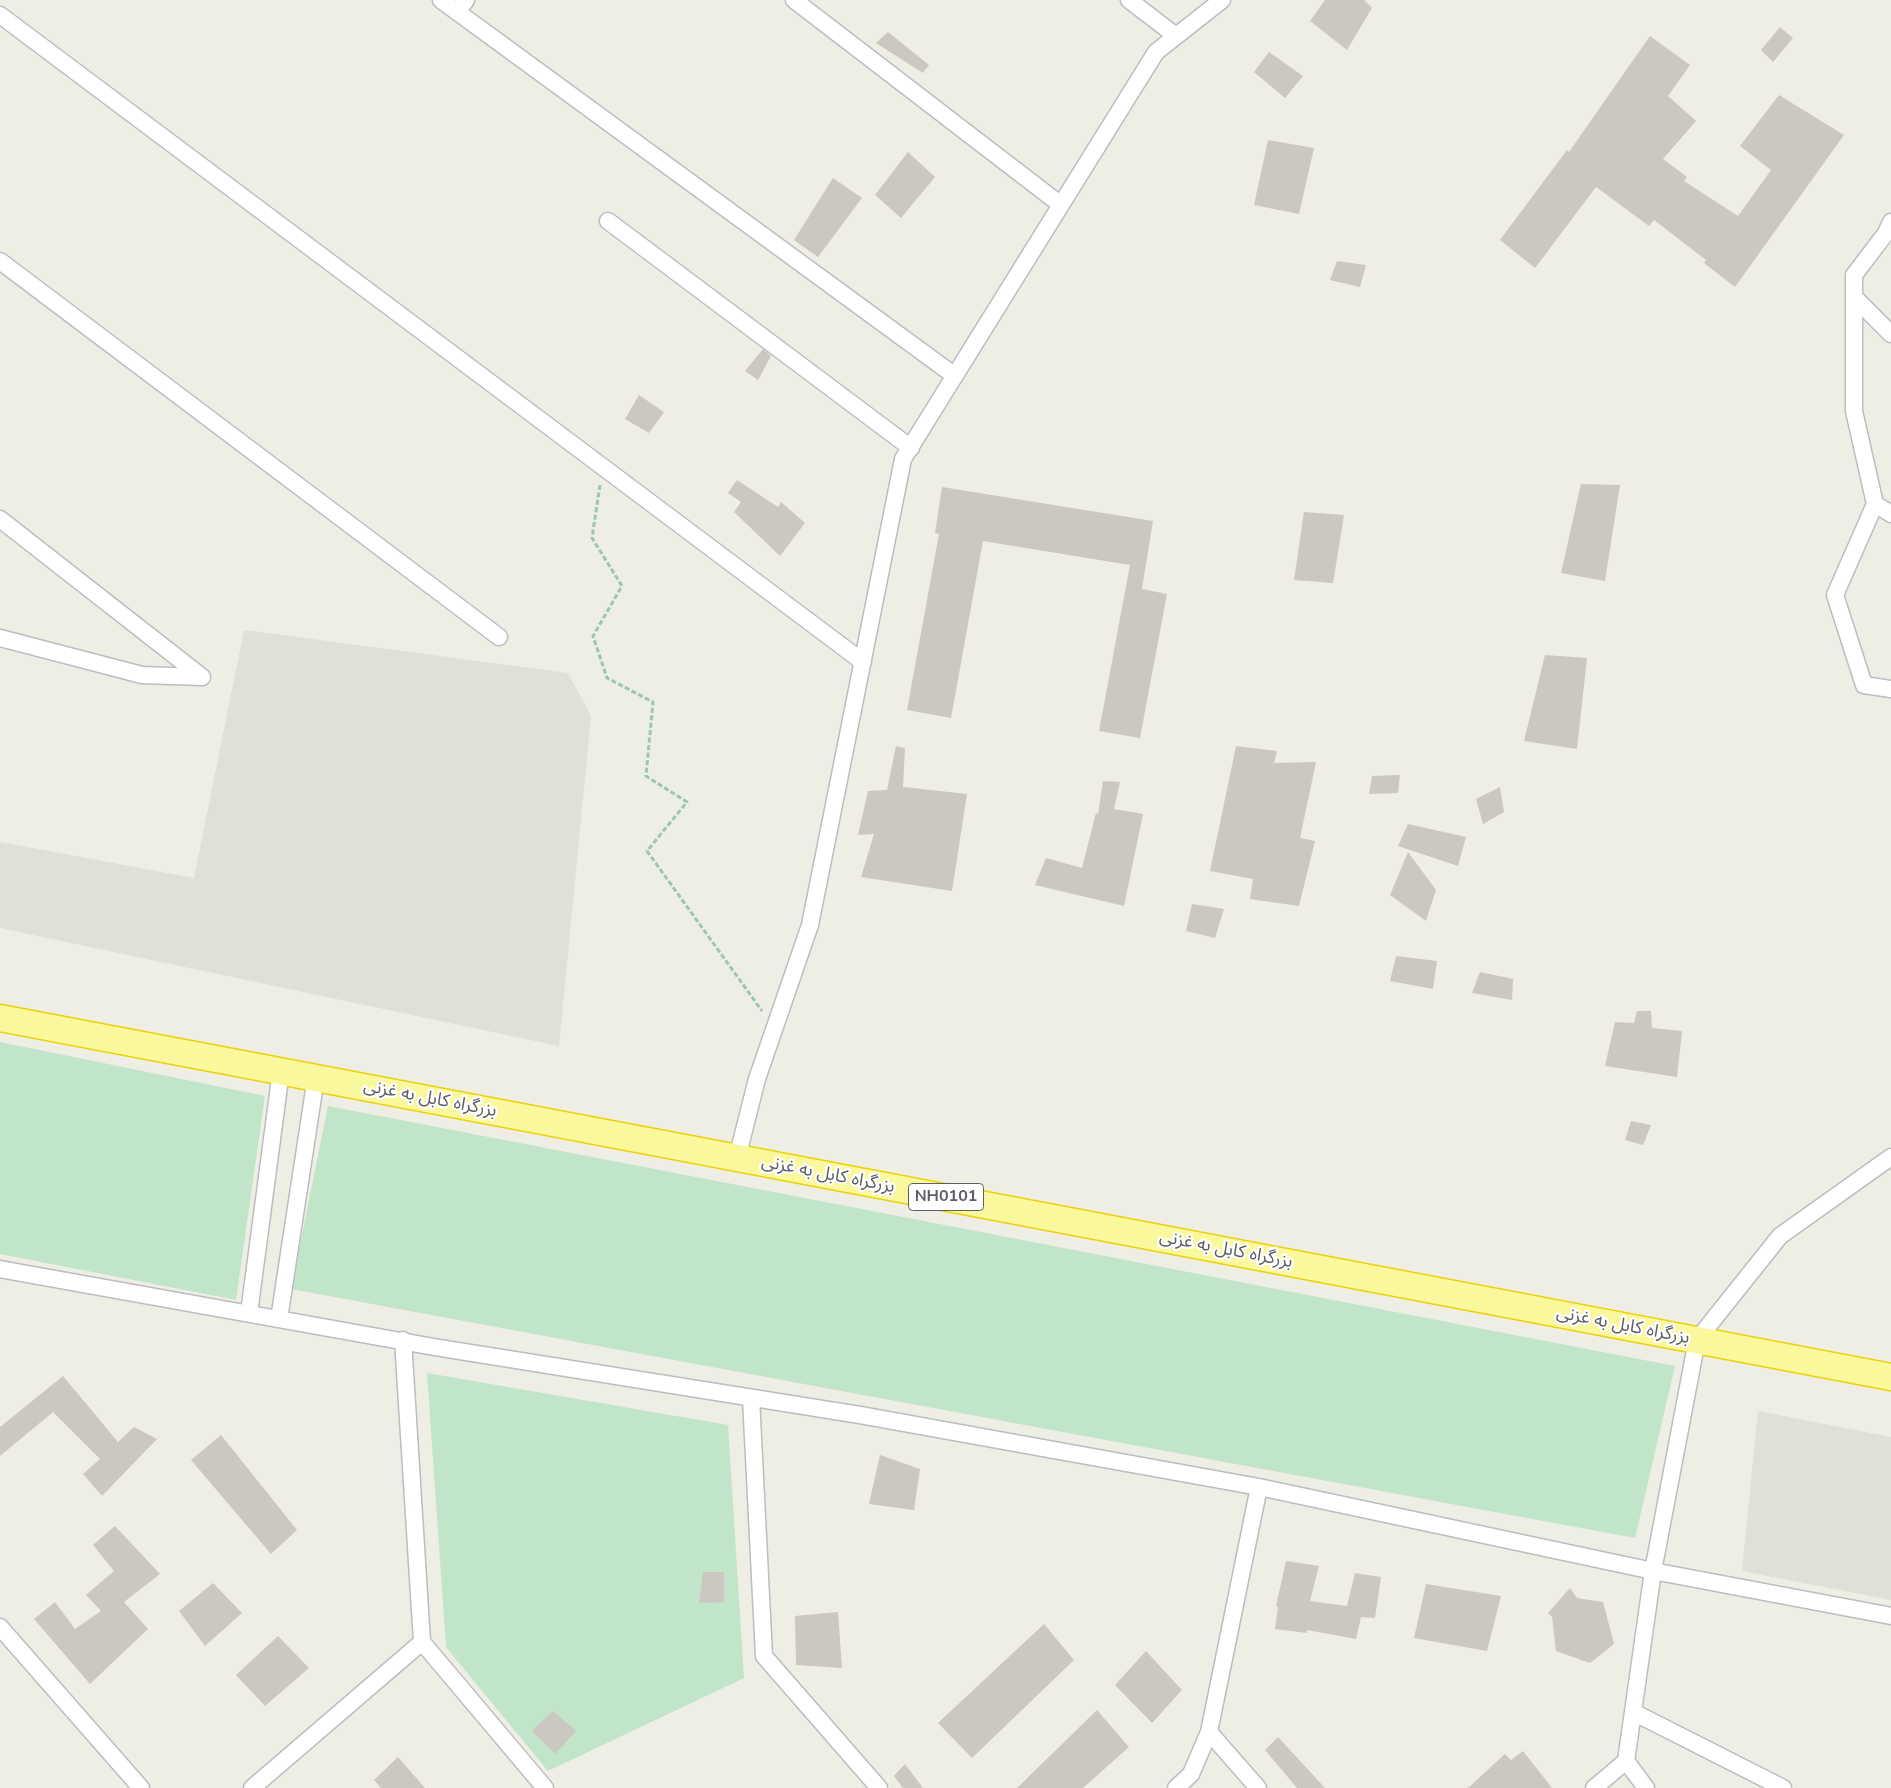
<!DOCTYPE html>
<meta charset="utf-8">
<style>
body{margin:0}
canvas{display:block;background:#eeeee4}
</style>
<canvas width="1891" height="1788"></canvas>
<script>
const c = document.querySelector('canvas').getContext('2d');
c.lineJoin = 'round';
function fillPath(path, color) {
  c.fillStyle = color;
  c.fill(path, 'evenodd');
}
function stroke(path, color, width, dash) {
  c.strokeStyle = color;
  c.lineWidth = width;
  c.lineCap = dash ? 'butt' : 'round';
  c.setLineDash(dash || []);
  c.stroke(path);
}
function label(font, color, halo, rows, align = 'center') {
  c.font = font + ' "Nunito Sans","Noto Sans Arabic",sans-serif';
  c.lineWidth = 4.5;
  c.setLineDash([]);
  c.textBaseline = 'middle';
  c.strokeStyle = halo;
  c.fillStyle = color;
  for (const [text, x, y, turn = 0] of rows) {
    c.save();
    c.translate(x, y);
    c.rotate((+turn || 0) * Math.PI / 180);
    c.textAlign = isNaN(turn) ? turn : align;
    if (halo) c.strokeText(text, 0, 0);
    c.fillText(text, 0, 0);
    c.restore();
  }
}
const industrial = new Path2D(`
 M244,630L568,673L591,716L559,1046L0,928V842L194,878Z
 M1758,1411L1891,1437V1600L1742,1571Z`);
const green = new Path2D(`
 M0,1042L265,1096L236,1300L0,1254Z
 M328,1106L1675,1366L1635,1538L291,1289Z
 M427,1373L728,1425L744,1678L548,1771L446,1647Z`);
const building = new Path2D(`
 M1325,0H1364L1372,8L1347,50L1310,21Z
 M1780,27L1793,38L1773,62L1761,50Z
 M888,32L929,65L923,73L876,43Z
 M1650,36L1690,65L1668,96L1696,121L1663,159L1687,177L1684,181L1738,216L1771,170L1740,146L1779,95L1844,135L1735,287L1704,263L1706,260L1654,220L1649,226L1596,187L1535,268L1500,240L1567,150L1569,152Z
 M1269,52L1303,76L1285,98L1254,72Z
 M1268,140L1314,148L1299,214L1254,205Z
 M908,152L935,177L901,218L875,195Z
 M833,178L862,198L818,257L794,240Z
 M1337,261L1366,265L1360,287L1330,280Z
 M763,349L771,356L758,380L745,371Z
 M639,395L664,412L649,433L625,419Z
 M737,480L778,507L781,502L805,523L780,556L734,512L741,502L728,493Z
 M1581,484L1620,485L1605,581L1561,573Z
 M942,487L1153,521L1142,589L1167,594L1140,738L1099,731L1130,565L983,541L951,718L907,710L939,534L935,533Z
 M1304,512L1344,515L1333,583L1294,580Z
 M1545,655L1587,658L1577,749L1524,741Z
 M896,746L905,748L903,787L967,794L952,891L861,877L874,834L858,835L868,791L887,790Z
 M1236,746L1277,751L1274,763L1316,762L1300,838L1315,841L1299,906L1250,899L1253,879L1210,871Z
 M1400,775L1398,793L1369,794L1372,776Z
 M1103,781L1120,782L1114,809L1143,814L1124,906L1035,885L1046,858L1082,868L1096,813L1098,814Z
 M1500,787L1504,812L1483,824L1476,799Z
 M1408,824L1466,837L1458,866L1398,846Z
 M1408,852L1436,890L1426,921L1390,895Z
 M1192,904L1224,909L1215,938L1186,931Z
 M1396,956L1437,961L1433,989L1390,981Z
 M1480,972L1513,979L1512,1000L1472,993Z
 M1637,1011H1651L1652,1028L1682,1031L1677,1077L1605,1066L1615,1022L1634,1023Z
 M1631,1121L1651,1125L1643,1145L1625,1140Z
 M63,1376L118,1442L134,1427L157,1439L102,1496L83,1474L100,1459L53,1412L0,1456V1427Z
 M221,1435L297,1530L271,1554L191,1460Z
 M880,1455L920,1469L914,1510L869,1504Z
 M115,1526L160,1574L124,1602L148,1629L90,1684L34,1619L55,1602L75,1629L101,1611L86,1595L114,1571L93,1545Z
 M1286,1561L1319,1566L1310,1601L1347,1606L1355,1573L1381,1577L1375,1618L1361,1617L1356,1639L1307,1630V1633L1275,1629L1278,1607L1276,1606Z
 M703,1572H724V1602L699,1603Z
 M213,1583L242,1613L205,1646L179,1611Z
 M1426,1584L1501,1596L1487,1651L1414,1638Z
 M1570,1588L1577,1598L1603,1602L1614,1644L1590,1663L1556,1651L1552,1617L1548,1613Z
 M838,1612L842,1668L796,1665L795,1616Z
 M1044,1624L1074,1660L972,1758L938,1723Z
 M278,1636L309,1668L265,1706L236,1675Z
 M1146,1651L1182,1690L1152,1723L1115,1685Z
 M1097,1710L1129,1747L1083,1788H1017Z
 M553,1711L576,1731L555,1754L532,1731Z
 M1278,1737L1325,1788H1297L1265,1750Z
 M1523,1751L1552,1788H1468L1505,1754L1511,1760Z
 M398,1757L425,1788H381L374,1780Z
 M905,1764L923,1788H903L894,1776Z`);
const path = new Path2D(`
 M600,485L592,538L622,586L593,636L607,678L653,702L646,776L687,802L647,851L762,1011`);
const minor = new Path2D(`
 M441,0L955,376
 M794,0L1061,205
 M1129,0L1176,36
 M457,12L466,0
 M0,15L863,662
 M608,221L911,448
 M1891,222L1886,233L1854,275V411L1875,504L1891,514
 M0,261L499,637
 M1854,297L1891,334
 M1875,504L1835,595L1864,685L1891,689
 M0,519L202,677
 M0,638L142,675L202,677
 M737,1158L757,1079L810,925L903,459L1156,52L1222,0
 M0,1269L434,1347L860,1415L1259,1487L1653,1571L1891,1616
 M249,1313L281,1071
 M279,1319L316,1077
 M403,1340L422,1642L545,1788
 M751,1398L764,1656L879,1788
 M0,1627L141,1788
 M1633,1712L1783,1788
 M1626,1761L1646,1788
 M252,1788L422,1642
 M1176,1788L1191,1774L1209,1732
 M1258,1788L1209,1732L1259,1487
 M1594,1788L1626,1761L1653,1571L1697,1340L1780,1236L1891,1157`);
const trunk = new Path2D(`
 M0,1018L1891,1377`);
const shields = [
 [946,1197,75]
];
const shieldNames = [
 ["NH0101",946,1197]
];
const streetNames = [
 ["بزرگراه کابل به غزنی",430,1099,11],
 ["بزرگراه کابل به غزنی",828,1175,11],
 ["بزرگراه کابل به غزنی",1226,1250,11],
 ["بزرگراه کابل به غزنی",1623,1326,11]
];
fillPath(industrial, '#e0dfd8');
fillPath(green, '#c1e5c8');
fillPath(building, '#cac8c1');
stroke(minor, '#bcbcc2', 19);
stroke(trunk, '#ecd106', 29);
stroke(path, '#9bc6b0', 3, [5, 2.5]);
stroke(minor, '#fff', 16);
stroke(trunk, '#faf89d', 26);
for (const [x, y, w] of shields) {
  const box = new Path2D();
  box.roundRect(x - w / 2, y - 13.5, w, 27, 4);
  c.fillStyle = '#fff';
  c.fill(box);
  stroke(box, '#5c5e64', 1);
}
label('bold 16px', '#5c5e64', null, shieldNames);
label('18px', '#5c5e64', '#fff', streetNames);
</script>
